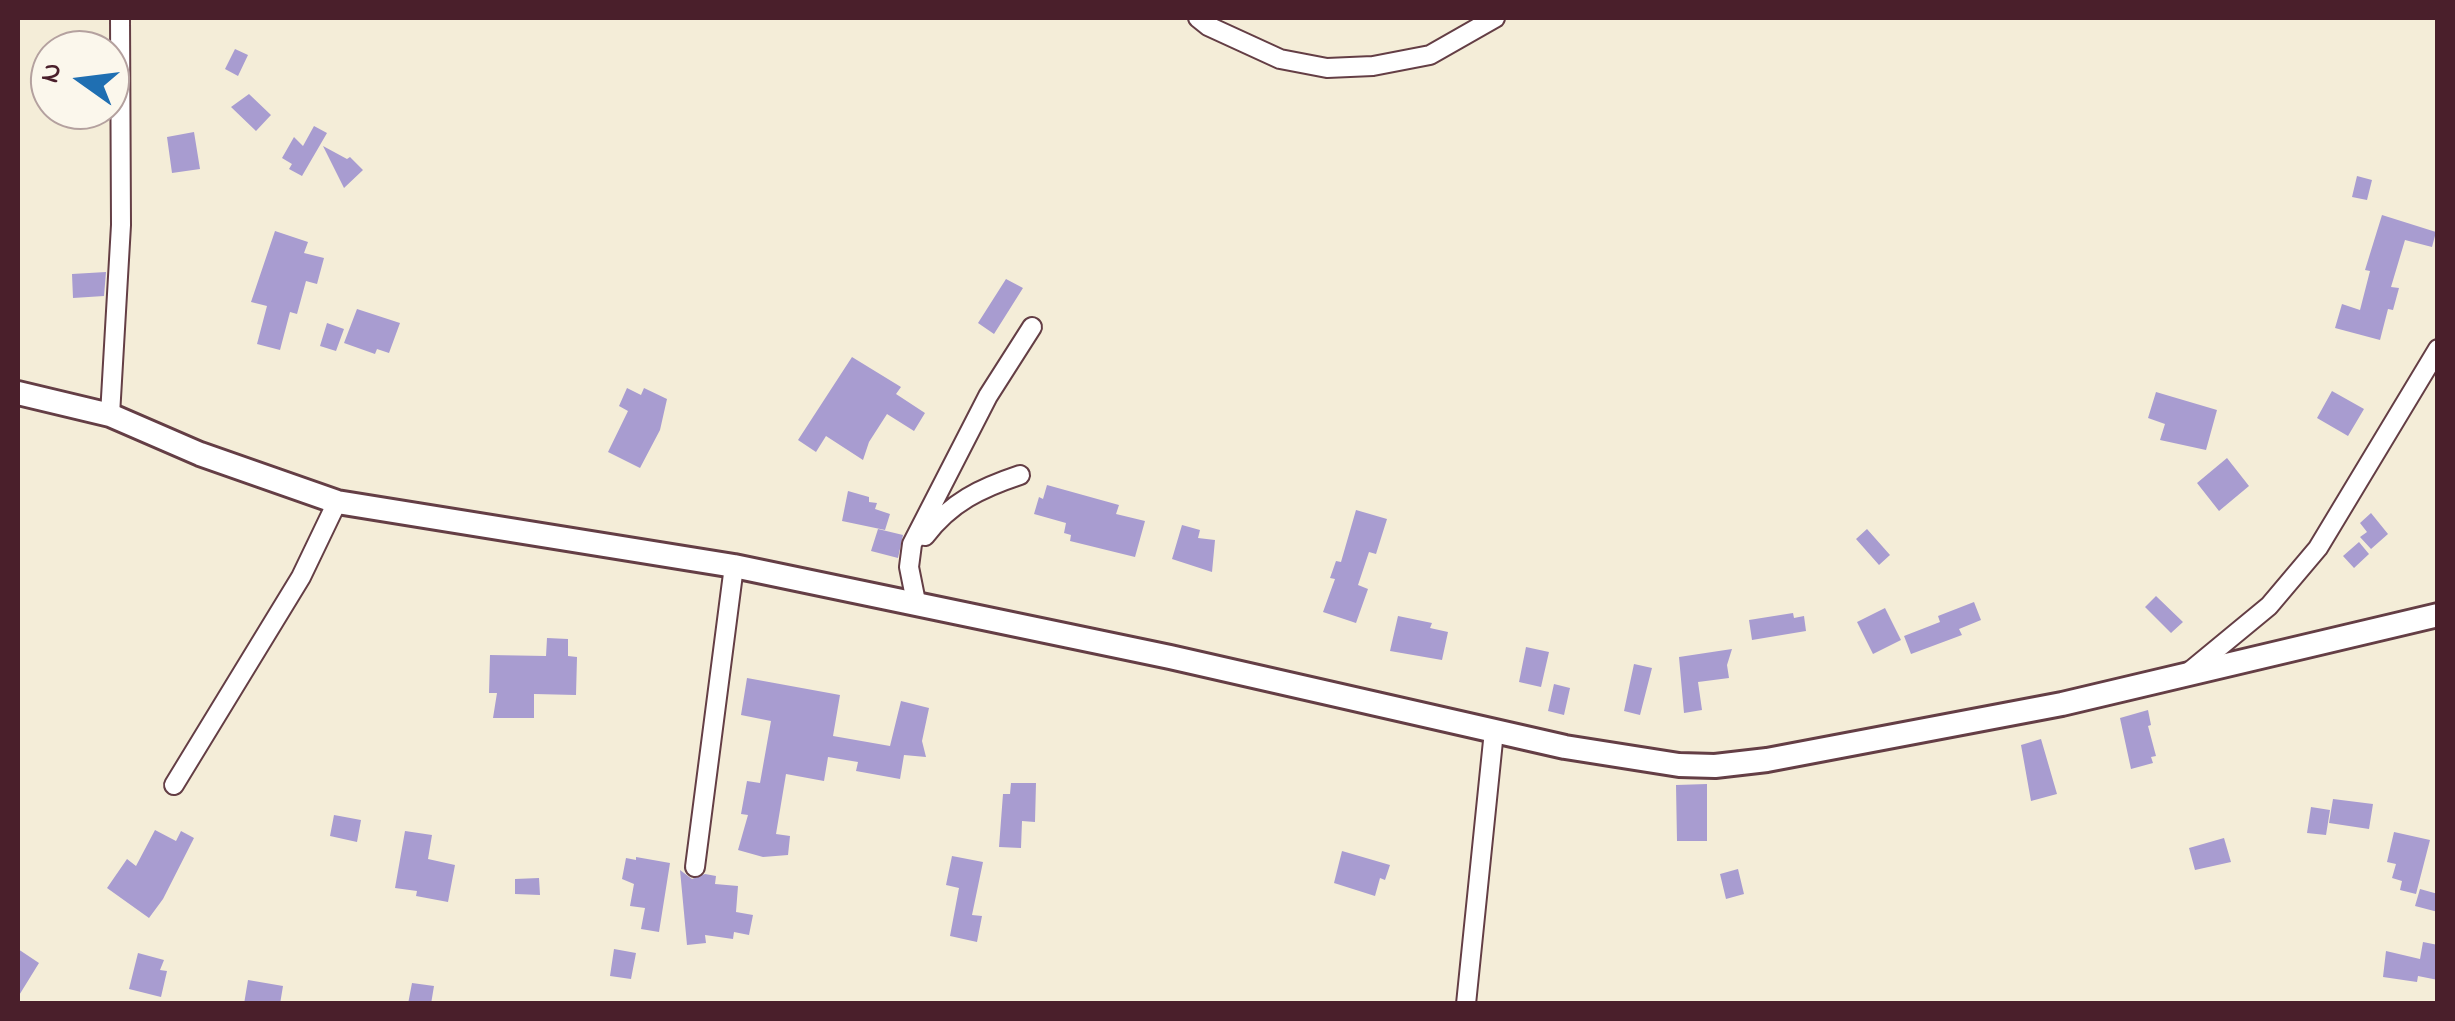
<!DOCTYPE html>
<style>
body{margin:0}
#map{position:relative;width:2455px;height:1021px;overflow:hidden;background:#f4edd8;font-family:"Indie Flower",sans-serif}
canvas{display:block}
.frame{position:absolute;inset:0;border:20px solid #4a1f2b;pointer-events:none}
.north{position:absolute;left:30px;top:30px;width:100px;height:100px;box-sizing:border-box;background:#fbf7ec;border:2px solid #b4a19f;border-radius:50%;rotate:284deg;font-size:28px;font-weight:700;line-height:40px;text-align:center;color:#4a1f2b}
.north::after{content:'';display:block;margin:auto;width:35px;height:45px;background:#1f6fb2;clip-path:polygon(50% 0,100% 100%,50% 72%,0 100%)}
</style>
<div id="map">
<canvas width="2455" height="1021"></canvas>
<div class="frame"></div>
<div class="north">N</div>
</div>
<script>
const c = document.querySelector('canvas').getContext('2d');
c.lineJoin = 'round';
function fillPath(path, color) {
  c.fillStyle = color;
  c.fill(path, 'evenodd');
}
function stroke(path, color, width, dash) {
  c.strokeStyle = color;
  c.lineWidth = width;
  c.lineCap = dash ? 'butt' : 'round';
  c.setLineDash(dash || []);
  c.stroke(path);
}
const building = new Path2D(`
 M235,49L248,55L238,76L225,69Z
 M249,94L271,115L256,131L231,107Z
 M314,126L327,133L302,176L289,169L292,164L282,158L294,137L303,146Z
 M194,132L200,169L172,173L167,137Z
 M323,146L347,159L350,157L363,170L344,188Z
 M2357,176L2372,180L2367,200L2352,197Z
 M2382,215L2436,232L2432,247L2405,240L2391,287L2399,288L2393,310L2388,309L2380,340L2335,328L2342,304L2360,310L2370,271L2365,270Z
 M275,231L308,242L304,253L324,258L317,284L306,281L297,314L290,312L280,350L257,344L267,306L251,302Z
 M106,272L104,296L73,298L72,274Z
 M1006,279L1023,288L994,334L978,323Z
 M357,309L400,323L389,353L377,349L375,354L344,343Z
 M327,323L344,329L336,351L320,346Z
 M852,357L901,387L896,394L925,413L914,431L887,414L869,442L863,460L826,436L816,452L798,440Z
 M627,388L641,395L644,388L667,399L660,430L640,468L608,452L628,411L619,406Z
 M2332,391L2364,409L2348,436L2317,418Z
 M2156,392L2217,410L2206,450L2160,440L2165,424L2148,418Z
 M2227,458L2249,486L2219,511L2197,483Z
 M1047,485L1119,505L1116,514L1145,521L1135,557L1070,541L1071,535L1064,533L1066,523L1034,514L1039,497L1043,499Z
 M848,491L869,497V502L877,503L875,509L890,514L885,530L842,521Z
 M1356,510L1387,519L1376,554L1369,552L1358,585L1368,589L1356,623L1323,612L1335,579L1330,578L1336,561L1341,562Z
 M2371,513L2388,534L2371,549L2360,537L2367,532L2360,523Z
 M1182,525L1200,530L1198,538L1215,540L1212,572L1172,559Z
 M878,529L903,535L898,558L871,551Z
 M1867,529L1890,555L1879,565L1856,539Z
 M2359,542L2369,554L2354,568L2343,556Z
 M2156,596L2183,622L2171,633L2145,607Z
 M1974,602L1981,620L1959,629L1962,635L1911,654L1904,636L1940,622L1938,616Z
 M1885,608L1901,640L1873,654L1857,622Z
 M1793,613L1794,618L1804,616L1806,631L1752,640L1749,620Z
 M1398,616L1432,623L1430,628L1448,632L1442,660L1390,651Z
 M547,638L568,639V656L577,657L576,695L534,694V718H493L497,693H489L490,655L546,656Z
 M1526,647L1549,652L1541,687L1519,682Z
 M1732,649L1727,665L1729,678L1698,682L1702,710L1684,713L1679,657Z
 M1634,664L1652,668L1640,715L1624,711Z
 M747,678L840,695L833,736L890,746L901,701L929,708L922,741L926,757L904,755L900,779L856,771L858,762L828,757L824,781L786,774L776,834L790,836L788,855L763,857L738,850L748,815L741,814L747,781L760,783L771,721L741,715Z
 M1554,684L1570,688L1564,715L1548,711Z
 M2148,710L2151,725L2148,726L2156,756L2151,757L2153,763L2131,769L2120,718Z
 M2041,739L2057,794L2031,801L2021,745Z
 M1011,783H1036L1035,822L1022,821L1021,848L999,847L1003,794H1010Z
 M1707,784V841H1677L1676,785Z
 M2333,799L2373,804L2369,829L2329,823Z
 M2311,807L2330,810L2326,835L2307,833Z
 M334,815L361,820L357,842L330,836Z
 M155,830L176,841L181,831L194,838L163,899L149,918L107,888L127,859L136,866Z
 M405,831L432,835L428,859L455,865L448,902L416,896L417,891L395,888Z
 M2394,832L2430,840L2416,894L2400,890L2402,881L2392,878L2396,864L2387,862Z
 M2224,838L2231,862L2195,870L2189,848Z
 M1342,851L1390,865L1385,880L1380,878L1375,896L1334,883Z
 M952,856L983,862L972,915L982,916L977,942L950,936L959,888L946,885Z
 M636,857L670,863L659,932L641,929L645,908L630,906L634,884L622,879L626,858L636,860Z
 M1738,869L1744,894L1726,899L1720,874Z
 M680,870L692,879L705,874L716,876L715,884L738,886L736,912L753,915L749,935L734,932L733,939L705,935L706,943L687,945Z
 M539,878L540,895L515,894V879Z
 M2420,889L2438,894V912L2415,906Z
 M2423,942L2438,945V980L2418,976L2417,982L2383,977L2386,951L2420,959Z
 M18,949L39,963L18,997Z
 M614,949L636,953L631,979L610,976Z
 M138,953L164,960L160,970L167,971L161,997L129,989Z
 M248,980L283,986L280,1004H244Z
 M412,983L434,986L431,1004H408Z`);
const street = new Path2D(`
 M1198,18L1208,26L1280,59L1327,68L1373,66L1430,55L1495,18
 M110,415L121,225L120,18
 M925,536C951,502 981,488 1020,475
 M916,602L909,567L912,544L988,396L1032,327
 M2189,672L2269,606L2318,548L2438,349
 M174,785L301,577L337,502
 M695,867L734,566
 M1466,1004L1494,731`);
const secondary = new Path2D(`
 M18,393L110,415L200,454L337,502L734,566L1170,657L1565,747L1679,765L1715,766L1767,760L2062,704L2438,615`);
fillPath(building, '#a89cd0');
stroke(street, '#643e45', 22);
stroke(secondary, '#643e45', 28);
stroke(street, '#fff', 18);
stroke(secondary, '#fff', 22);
</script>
